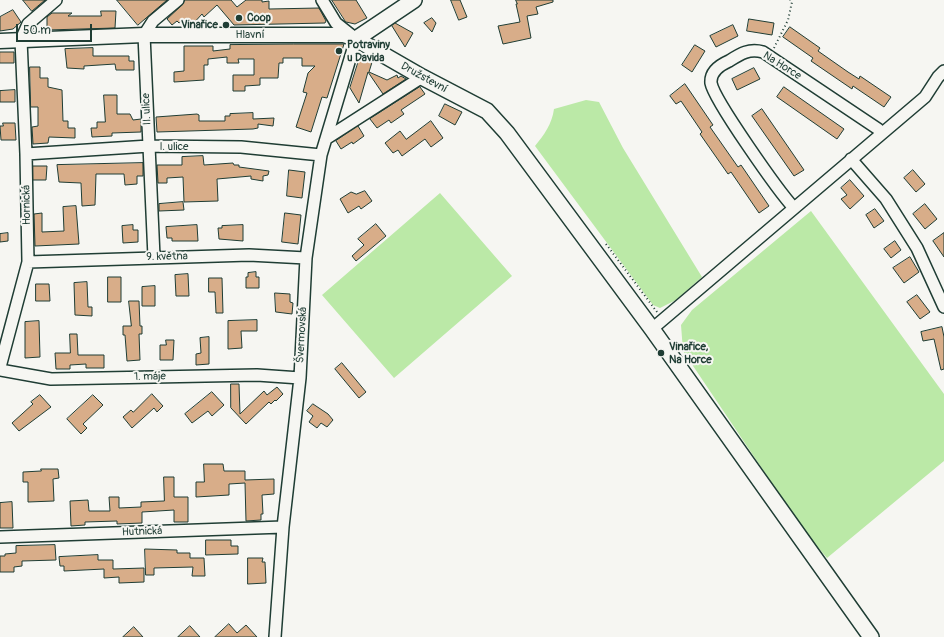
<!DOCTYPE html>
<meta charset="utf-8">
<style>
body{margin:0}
#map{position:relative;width:944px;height:637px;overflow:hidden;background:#f6f6f2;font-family:Pangolin,sans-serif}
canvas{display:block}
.scale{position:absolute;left:16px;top:24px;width:76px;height:18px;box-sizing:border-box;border:2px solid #1f3d34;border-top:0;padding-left:5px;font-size:12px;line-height:14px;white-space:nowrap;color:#1f3d34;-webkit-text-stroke:3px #f6f6f2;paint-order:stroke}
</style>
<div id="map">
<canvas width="944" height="637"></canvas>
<div class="scale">50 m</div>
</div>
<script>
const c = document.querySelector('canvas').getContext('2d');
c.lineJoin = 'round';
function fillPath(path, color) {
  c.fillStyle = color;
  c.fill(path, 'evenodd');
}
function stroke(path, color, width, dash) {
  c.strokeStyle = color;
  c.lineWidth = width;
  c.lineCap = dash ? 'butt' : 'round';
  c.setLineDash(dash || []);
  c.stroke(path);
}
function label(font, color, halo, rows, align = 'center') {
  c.font = font + ' Pangolin,sans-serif';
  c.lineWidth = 4;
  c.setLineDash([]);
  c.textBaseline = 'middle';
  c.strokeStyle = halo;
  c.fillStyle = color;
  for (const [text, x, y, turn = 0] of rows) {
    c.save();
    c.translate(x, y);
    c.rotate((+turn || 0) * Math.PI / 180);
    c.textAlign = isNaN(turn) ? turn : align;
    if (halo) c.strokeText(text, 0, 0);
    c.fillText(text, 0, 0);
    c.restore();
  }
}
const green = new Path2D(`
 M586,100L599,102L623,148L702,277L676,300L660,308L653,305L535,146C544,135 552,124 554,109Z
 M440,193L512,276L394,378L322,295Z
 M811,211L944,394V461L827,558L804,531L683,351L681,325L692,310Z`);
const building = new Path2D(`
 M23,0H45L32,11Z
 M117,0H167L138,25Z
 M185,0H231L237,7L246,0H262V2L269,1V9L319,8L326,21L325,23L234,25L217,5L204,17L202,14L192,25L189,22L187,24L183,20L179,23L177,21L172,25L167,19L182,5Z
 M332,0H356L367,18L355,24L346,22Z
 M451,0H460L467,17L459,20Z
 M516,0H553V2L536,7L538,14L527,16L531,38L503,44L498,26L520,22L516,4H517Z
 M13,10L21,22L13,29L0,31V17Z
 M101,11H116L115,28L47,30V17L52,13H72L68,16H101Z
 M432,18L436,23L432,32L424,23Z
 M749,19L774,23L772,35L747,31Z
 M395,23L413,33L405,47L392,26Z
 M733,25L738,36L716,47L710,36Z
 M790,27L820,48L818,51L848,72L859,79L860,76L891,97L884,107L853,86L852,89L811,61L813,58L783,37Z
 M294,44H344L327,98L322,97L311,132L296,127L307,93L303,92L308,73L315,66H302V58H283V63H279L278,78H260V85L245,86V91H233V75H254V59H238L239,63H227V57L208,59V65H204V80L174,82V72L184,71V46H213V51L230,49V45Z
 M695,45L705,51L692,72L682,65Z
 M93,48V56H129V61H134V70H116L115,64L84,66V69L67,68L65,49Z
 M0,52H14V63H0Z
 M361,54L373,59L369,72L387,80L397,75L398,78L401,76L406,79L383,94L368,72L359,103L350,88Z
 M30,67H40V78H48V87L62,90L63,121H68V128H75V138L49,137L48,143L33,144L32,127L38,126V107H31Z
 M754,68L760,79L737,90L732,79Z
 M685,84L713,125L710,127L738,167L741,165L769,206L759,213L731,172L728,174L700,134L702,132L681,101L676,104L670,96Z
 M420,87L425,94L401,110L404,114L391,123L389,120L377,128L370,119Z
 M784,87L844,129L837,139L777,97Z
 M15,90V102H0V91Z
 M104,95H117V114H130L133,120L141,119V132L112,133V136L92,137L91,128H97V122H105Z
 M445,104L462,112L455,125L439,116Z
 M762,109L804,170L794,176L752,116Z
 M253,113V119L274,118L273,126L258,124V128L253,129L157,132L156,117L197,114L199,115V121H225V116H230V114Z
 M431,121L443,138L431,147L425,139L402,156L398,150L393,153L385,143L400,131L406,139Z
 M3,123H15L16,140H1L0,126H3Z
 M358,126L364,136L353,144L352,142L341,149L336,141Z
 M203,156L204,165L233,163L234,165H239V167L269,171L268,175L263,176V181L251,179V176L217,179L218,201L184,202L183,177L167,178V183H158L157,165H182V157Z
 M143,163V176H137V184L125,185L124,174H96L95,205L82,206L81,183L59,182L57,165Z
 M33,166H47L46,180H33Z
 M289,170L305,172L302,198L287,196Z
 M913,170L925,184L916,192L904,178Z
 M850,180L864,196L850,209L841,199L847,195L841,188Z
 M365,191L372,201L361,209L359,206L348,213L340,199L351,192L356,194Z
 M183,202L184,210L159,211V204Z
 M925,204L937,219L925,229L913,214Z
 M76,206L79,244L35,246L34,214L42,213V232L64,231L63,207Z
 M875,209L884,221L874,228L866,215Z
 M285,213L301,215L298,244L282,242Z
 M376,224L386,236L356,261L352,256L364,245L358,239Z
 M133,225V230H138V242L123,243L122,226Z
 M197,225L198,241H172V238H167L166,227Z
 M243,225V241L219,239L218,228H222V226Z
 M8,233V241L0,242V234Z
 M944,233V257L933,241Z
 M895,241L901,250L891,258L884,249Z
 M910,257L919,272L904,283L893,268Z
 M256,272V277H259V288H246V277H248V273Z
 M188,274L189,296H176L175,275Z
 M108,277H121V302H108Z
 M209,278H222L223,313H216L215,292H209Z
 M87,282L88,307H92V316L75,315L74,283Z
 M36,284H49L50,301H36Z
 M155,286V306H142V287Z
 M275,293L290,294V302L293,303L292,314L276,312Z
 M917,295L930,312L920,319L907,302Z
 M129,301H139L140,326H142V334H139L140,360L127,361L125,335H123V326H131Z
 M257,320V331H241L242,348L228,349V321Z
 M39,321L40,357L25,358V322Z
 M942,327L944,337V369L941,370L934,339L923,341L921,332Z
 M70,334H77L78,355H104V368H86V364L70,365V369H56L55,353H70Z
 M209,337V364L196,365V354L201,353L200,338Z
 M166,340H174L173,360H160V345H166Z
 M342,363L366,392L359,398L335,369Z
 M231,384H239L240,414L264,391L267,395L277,387L283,394L276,401L275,400L271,404L269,402L246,424L231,408Z
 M212,392L224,405L212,416L208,411L192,423L185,414Z
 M152,394L163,406L157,412L154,408L132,428L123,417L131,410L133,412Z
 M40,395L51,407L19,431L12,423L33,404L31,402Z
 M93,395L103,405L83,424L87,428L81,434L67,419Z
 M313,404L328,414L333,420L327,427L321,423L317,428L309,422L313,416L307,411Z
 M204,464H223L224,471H245V480L274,479V494L262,495L263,514H261V520L246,521L245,483L229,484V495L196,497V482H204Z
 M41,469H58L59,478L53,479L54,501L28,502V482H23V472L41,471Z
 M164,477H174V497H188V522H174V510L142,512V523L117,524V521L85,522V525L71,526L70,501L88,500L89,511H110L109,497H119V508L141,507V502L164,501Z
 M12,502L13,528H0V503Z
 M206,540H231V546H238V554L206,555Z
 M55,545L56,560L22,561V566L14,567V572H0V556H5V554L16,553V546Z
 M145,549L177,550V553H190V558H204L205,576H192L193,567L154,568V575H146Z
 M98,555V560H113V569L144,568V582L119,583V577L104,578V569L64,571V566H60L59,557Z
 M248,558H263L262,562H265L266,583L248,584Z
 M229,624L237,633L246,625L257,637H215Z
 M190,626L200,637H178Z
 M134,627L143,637H123Z`);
const path = new Path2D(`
 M774,48L788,20L792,2L790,0
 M606,244L657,312`);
const minor = new Path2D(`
 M327,138L422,77
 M26,154L149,146L241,147L321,155
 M851,159L886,199L917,248L944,307
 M794,208C779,192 714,100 711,83C710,71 720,65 729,61C740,54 749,48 763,52L878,129L881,134
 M154,257L144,35L153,21L178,0
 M28,262L249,255L306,258
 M652,329L925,97L938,77L944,71
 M0,367L28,262L26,154L21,40L28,24L56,0
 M0,370L51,379L257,375L300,378
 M0,537L283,527
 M275,637L283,527L300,378L306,258L321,155L356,39L336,23L322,0`);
const tertiary = new Path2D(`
 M0,41L144,35H344L356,39`);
const secondary = new Path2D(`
 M414,0L356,39L422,77L487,111L507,133L652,329L871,637`);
const markers = [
 [239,18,4,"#1f3d34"],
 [226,25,4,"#1f3d34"],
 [339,51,4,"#1f3d34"],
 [661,353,4,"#1f3d34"]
];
const poiNames = [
 ["Coop",247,18],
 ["Vinařice",218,25,"right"],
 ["Potraviny",347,45],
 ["u Davida",347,58],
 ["Vinařice,",669,347],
 ["Na Horce",669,360]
];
const streetNames = [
 ["Hlavní",250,35],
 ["Na Horce",782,66,32],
 ["Družstevní",424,78,29],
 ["II. ulice",147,109,-93],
 ["I. ulice",174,147],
 ["Hornická",27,205,-91],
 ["9. května",167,257,-1],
 ["Švermovská",302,335,-87],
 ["1. máje",150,377,-1],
 ["Hutnická",142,532,-2]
];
fillPath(green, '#bbe9a7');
fillPath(building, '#d8ad89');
stroke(building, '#1f3d34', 1);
stroke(minor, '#1f3d34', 14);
stroke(tertiary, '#1f3d34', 17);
stroke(secondary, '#1f3d34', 18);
stroke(path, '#1f3d34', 2, [1, 3]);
stroke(minor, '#f6f6f2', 11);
stroke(tertiary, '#f6f6f2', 14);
stroke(secondary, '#f6f6f2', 15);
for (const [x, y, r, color] of markers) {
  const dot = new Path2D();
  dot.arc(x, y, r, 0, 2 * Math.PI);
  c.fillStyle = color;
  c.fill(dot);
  stroke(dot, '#f6f6f2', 1.5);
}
label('bold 11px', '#1f3d34', '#f6f6f2', poiNames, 'left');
label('11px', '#1f3d34', '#f6f6f2', streetNames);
</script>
